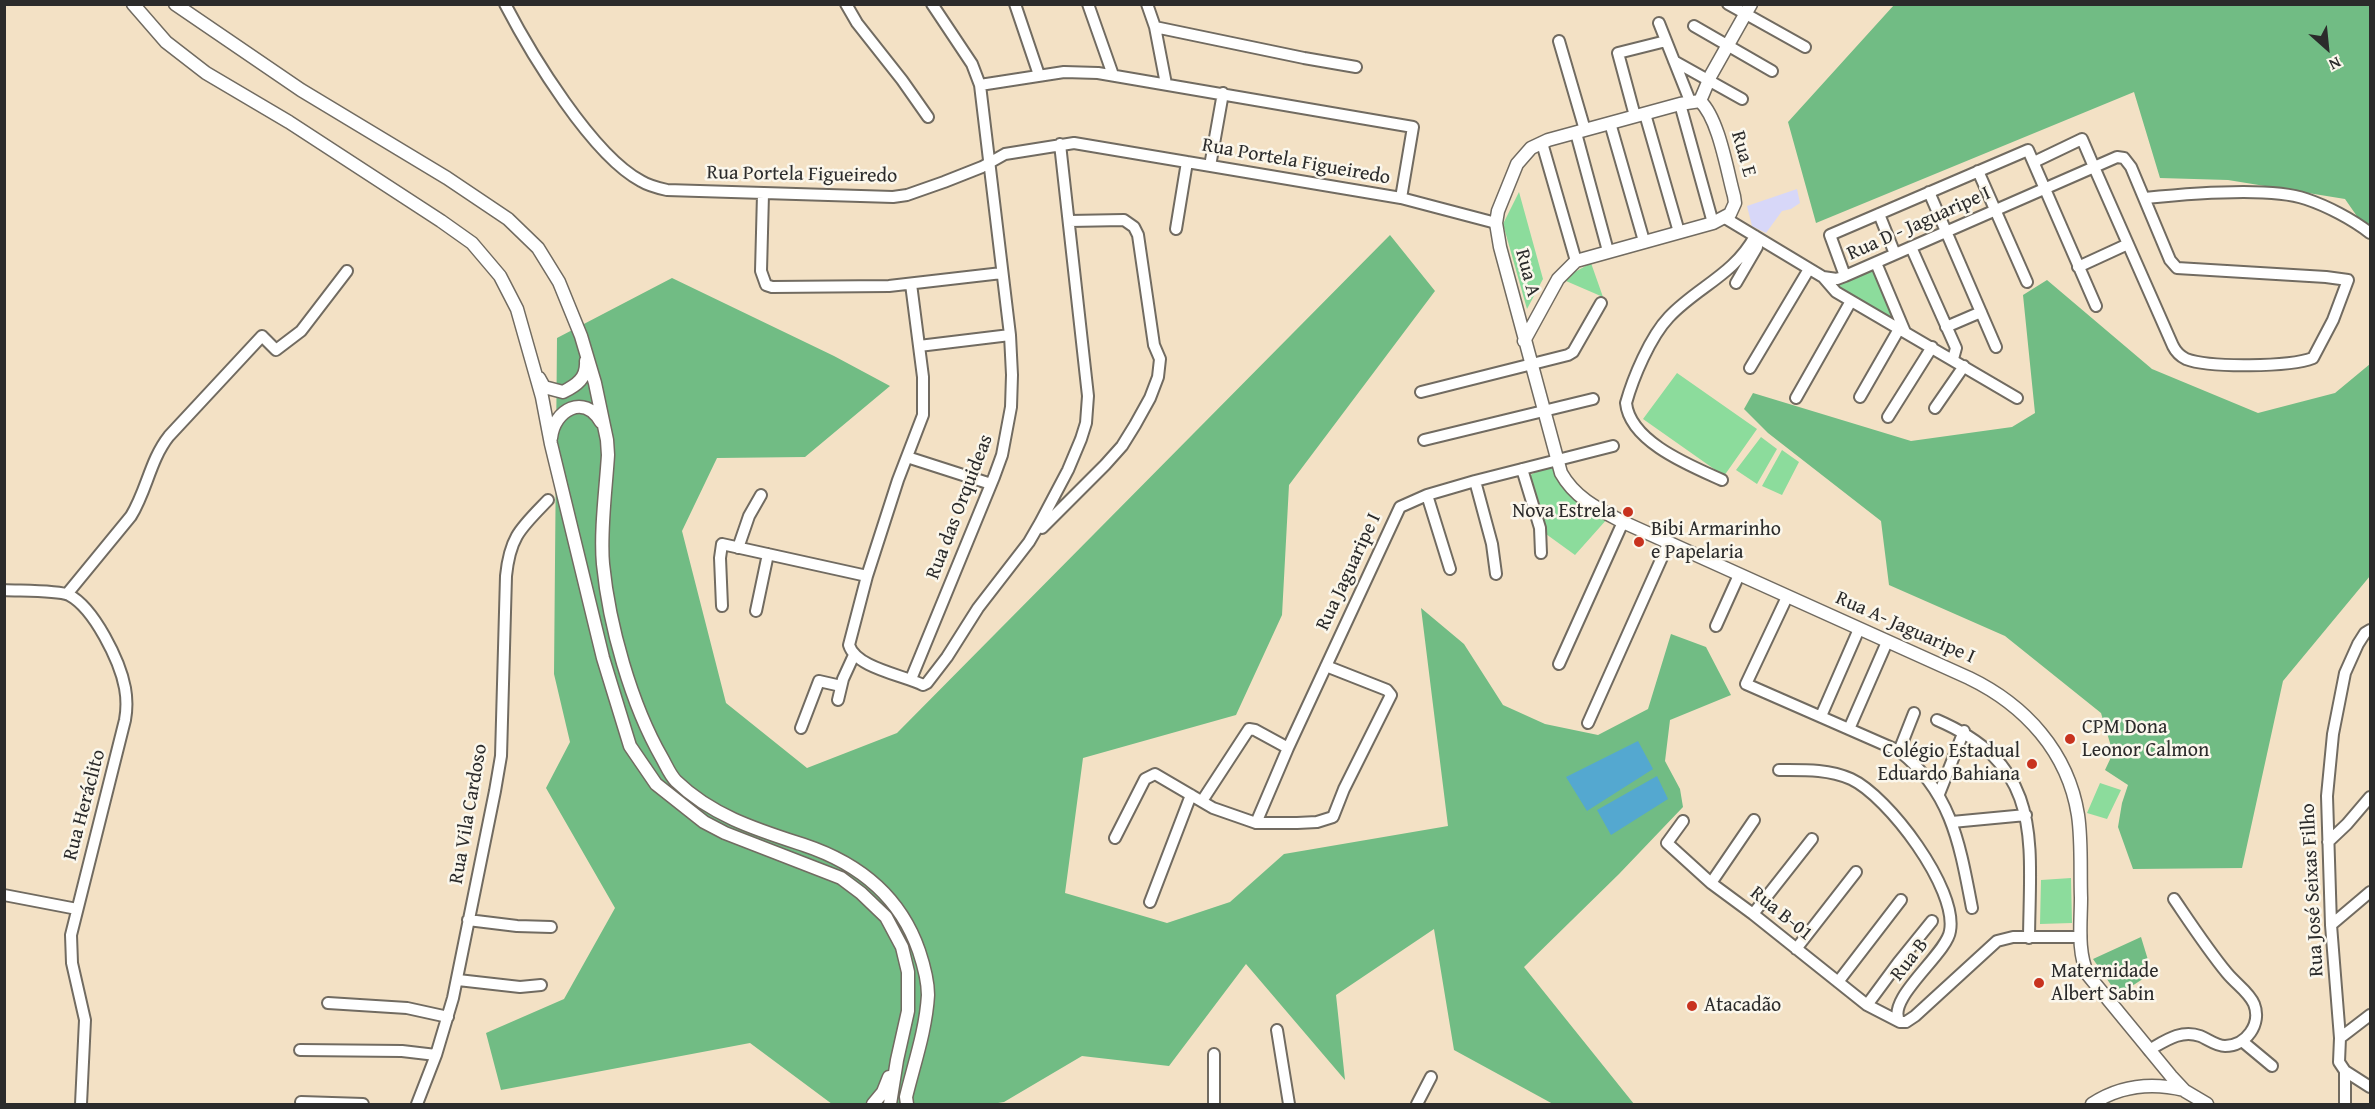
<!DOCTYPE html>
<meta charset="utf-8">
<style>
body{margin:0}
#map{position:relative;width:2375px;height:1109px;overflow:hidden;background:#f3e1c5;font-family:"Gentium Book Plus",serif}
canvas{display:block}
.frame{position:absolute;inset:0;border:6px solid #2b2b2b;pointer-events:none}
.north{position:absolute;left:2297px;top:18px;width:60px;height:60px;-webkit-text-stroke:4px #fbf7ec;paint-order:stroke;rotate:153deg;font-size:16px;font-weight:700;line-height:24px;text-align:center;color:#2b2b2b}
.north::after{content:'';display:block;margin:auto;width:21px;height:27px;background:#2b2b2b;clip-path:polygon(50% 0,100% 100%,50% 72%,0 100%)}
</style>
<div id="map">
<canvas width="2375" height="1109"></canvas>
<div class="frame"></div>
<div class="north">N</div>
</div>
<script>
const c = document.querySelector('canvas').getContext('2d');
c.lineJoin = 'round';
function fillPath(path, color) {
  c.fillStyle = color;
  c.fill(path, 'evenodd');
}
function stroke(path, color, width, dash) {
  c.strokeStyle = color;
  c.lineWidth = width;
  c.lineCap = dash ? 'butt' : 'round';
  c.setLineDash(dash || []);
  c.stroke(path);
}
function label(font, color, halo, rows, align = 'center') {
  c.font = font + ' "Gentium Book Plus",serif';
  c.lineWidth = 5;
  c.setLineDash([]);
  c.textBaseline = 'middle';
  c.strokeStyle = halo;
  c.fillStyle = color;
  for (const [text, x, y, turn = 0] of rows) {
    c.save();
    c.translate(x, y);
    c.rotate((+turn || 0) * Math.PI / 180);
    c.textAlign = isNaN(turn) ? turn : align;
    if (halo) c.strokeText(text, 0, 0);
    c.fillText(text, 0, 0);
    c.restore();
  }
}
const built = new Path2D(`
 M1797,189L1800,203L1791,209L1782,211L1766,233L1752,226L1747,206Z`);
const green = new Path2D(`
 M1519,192L1543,279L1527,309L1503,224Z
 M1591,263L1603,297L1566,281L1573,273Z
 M1879,263L1898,326L1837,289L1832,278Z
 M1677,373L1757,429L1724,476L1643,419Z
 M1761,437L1777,449L1757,484L1736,470Z
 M1782,450L1799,462L1782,495L1762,486Z
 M1553,464L1608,518L1575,555L1546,534L1528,476Z
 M2100,783L2121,790L2107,819L2087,813Z
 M2071,878L2072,923L2040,924L2041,880Z`);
const forest = new Path2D(`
 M1894,5H2370V235L2345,199L2228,180L2160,178L2134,92L1816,223L1788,122Z
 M1390,235L1435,291L1289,485L1282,615L1236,715L1083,758L1065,893L1167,923L1230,902L1284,854L1448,826L1421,608L1464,644L1503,705L1545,724L1598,735L1648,709L1671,634L1706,647L1731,695L1670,720L1665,761L1680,789L1683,807L1619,874L1524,967L1634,1104H1553L1454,1050L1434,929L1336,995L1345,1080L1246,964L1169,1066L1082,1056L1004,1102L992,1104H832L750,1043L501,1090L486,1033L564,999L615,908L546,788L570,742L554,674L557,338L672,278L834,356L890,386L805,457L717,458L682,531L726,703L807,768L897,733Z
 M2047,280L2152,369L2258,413L2335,393L2370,364V576L2283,681L2242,868L2133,869L2118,827L2122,803L2128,785L2105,770L2113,753L2101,713L2005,636L1889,585L1881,521L1768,433L1744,409L1753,393L1911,441L2012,427L2035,413L2023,295Z
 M2141,937L2152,973L2118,995L2093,959Z`);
const water = new Path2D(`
 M1638,741L1653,769L1587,811L1566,777Z
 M1657,776L1668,799L1611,835L1597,810Z`);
const minor = new Path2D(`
 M505,4C531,54 592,155 641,181C649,186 658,188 667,190L893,197L907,195L944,182L982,167L1005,154L1074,143L1401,198L1496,223
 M846,4L857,23L902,80L928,117
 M1015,4L1039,75
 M1088,4L1113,75
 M1147,4L1155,27L1166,84
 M1728,4L1805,47
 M1659,23L1690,101
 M1694,26L1772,71
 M1155,27L1304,58L1356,67
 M1559,41L1585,130
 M1674,61L1742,99
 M980,85L1064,72L1098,73L1413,127L1401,198
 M1680,104L1713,223
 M1645,114L1679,232
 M1635,116L1618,53L1666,41
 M1610,123L1644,241
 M1576,133L1608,251
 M1542,143L1576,261
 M1210,166L1223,93
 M1978,171L2027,282
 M1929,192L1996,347
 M763,194L761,271L766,285L772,287L889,286L1002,273
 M2145,198C2184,194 2269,186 2306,199C2327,206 2352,219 2370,233
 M1879,214L1895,254
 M1725,218L1823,277L1837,279L1845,276L2117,157L2124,158L2131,167L2170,260L2177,268L2326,277L2348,280L2333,320L2313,358C2290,367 2209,368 2186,359C2180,356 2176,352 2173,346L2094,167L2082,139L2034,162
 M1176,229L1187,162
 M1911,247L1956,348L1953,359
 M1876,263L1905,332
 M2078,267L2128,244
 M1845,276L1830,235L2028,150L2096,306
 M1823,277L1836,292L2017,398
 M1736,283L1757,247
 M911,284L923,377V415L898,480L867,576L849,645C856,668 903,675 923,685L927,683L947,657L978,608L1029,542L1040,523L1068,470L1081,439L1086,423L1088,396L1060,144
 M1946,327L1981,312
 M919,346L1010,335
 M1750,368L1809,269
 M1421,392L1568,355L1573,352L1601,303
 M1860,397L1899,329
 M1796,398L1851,301
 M1935,408L1964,366
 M1888,417L1932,347
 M1424,440L1593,399
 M907,457L991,484
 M1522,469L1540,528L1541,553
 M1722,480C1691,466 1630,442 1626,403C1633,378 1650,337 1669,317C1697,287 1734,275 1755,236
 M1475,481L1492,544L1496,574
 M1427,495L1450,569
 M1042,528L1105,465L1122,446L1135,425L1150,398L1158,377L1160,359L1154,345L1138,235L1134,227L1124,220L1069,221
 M738,548L749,516L761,495
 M4,590C19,591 57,590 69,595C94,608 120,661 125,688C127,699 127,709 125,720L71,935L72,963L85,1020L81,1104
 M67,594L131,516C147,490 150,460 169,436L262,336L276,350L301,331L347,271
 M1787,597L1746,684L1899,751C1952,792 1960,846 1972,908
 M722,606L720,558L722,544L867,576
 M756,611L768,554
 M1716,626L1739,575
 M1559,664L1623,522
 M911,679L994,477L1002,455L1011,407L1012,375L1010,335L980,85L972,64L932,4
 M838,700L843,679L854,655
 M1821,716L1859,629
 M1937,720C2044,766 2030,839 2029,938
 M1588,723L1668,544
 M801,728L819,681L841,686
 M1849,729L1887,642
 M1899,751L1914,713
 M1779,770C1804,770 1828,769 1851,779C1888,796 1958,889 1950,931C1947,954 1884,1000 1900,1022H1906L1915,1016L1997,941L2013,937H2081
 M1939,794L1964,731
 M1202,801L1249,729L1255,730L1288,748
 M1683,821L1667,843L1711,883L1753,914L1867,1005L1900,1022
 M1952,822L2026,815
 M1256,823L1288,748L1400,507L1427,495L1475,481L1613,446
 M1115,838L1145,779L1155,774L1213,808L1256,823H1297L1317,822L1333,817L1344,789L1391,695L1387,690L1326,666
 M2328,842L2347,824L2370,797
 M1711,883L1754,820
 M4,895L77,909
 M1150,902L1191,795
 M1753,914L1812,839
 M468,920L517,926L551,927
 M2331,925L2370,892
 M1796,949L1856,872
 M458,980L520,987L541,985
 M1838,982L1901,900
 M328,1003L407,1008L448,1017
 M1867,1005L1898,963L1932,921
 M1277,1030L1289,1104
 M2340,1038L2370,1015
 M2242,1041L2272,1066
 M300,1050L402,1051L436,1055
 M2149,1050C2165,1041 2181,1029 2200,1036C2208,1039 2216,1046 2225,1046C2246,1046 2262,1024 2254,1004C2249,992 2236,984 2227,973C2208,950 2191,924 2174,899
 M1214,1054V1104
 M2345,1071L2370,1087
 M301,1102L363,1104
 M417,1104L436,1055L453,998L495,791L501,756L506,576C510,536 521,528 548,500
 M1417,1104L1431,1077
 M2345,1104V1071L2339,1062L2340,1038L2331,925L2327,796L2333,734L2345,673L2358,644L2365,633L2370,630`);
const major = new Path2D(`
 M133,4L166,42L206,73L289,122L441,221L472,243L500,276L517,309L542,397L551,444L603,658L630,746L656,784L704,822L725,833L841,878L861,893L886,917L902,947L908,972V1011L897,1060L890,1104
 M175,4L301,90L447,178L508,219L538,248L559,282L581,336L595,383L607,440L608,455C606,488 600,531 603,564C609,625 631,704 662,758C666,765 670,775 676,781C712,816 758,830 804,845C858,863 900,896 919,951C924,966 928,980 928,995C926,1030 914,1064 906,1097L907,1104
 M1700,101L1680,104L1548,140L1531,148L1517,164L1498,211L1496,223L1500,247L1561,473C1575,498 1598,509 1623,522L1969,678C2025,705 2068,752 2078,815C2082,842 2080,871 2081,898C2081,923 2077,952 2088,975L2171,1076L2185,1091L2207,1104
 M1700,101L1711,75L1751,4
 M1524,341L1558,279L1576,261L1713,223L1730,214L1735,203L1734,196C1727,171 1719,119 1700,101
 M539,378L544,387L563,392C577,385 587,378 586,361
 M551,438C554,410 584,393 601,422
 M873,1104L883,1092L889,1077
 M2092,1104C2121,1085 2151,1082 2184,1090`);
const markers = [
 [1628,512,6,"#c8321e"],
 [1639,542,6,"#c8321e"],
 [2070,739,6,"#c8321e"],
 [2032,764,6,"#c8321e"],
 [2039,983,6,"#c8321e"],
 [1692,1006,6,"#c8321e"]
];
const streetNames = [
 ["Rua E",1743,154,74],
 ["Rua Portela Figueiredo",1296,162,10],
 ["Rua Portela Figueiredo",802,175,1],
 ["Rua D - Jaguaripe I",1919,224,-24],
 ["Rua A",1527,273,75],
 ["Rua das Orquideas",960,507,-69],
 ["Rua Jaguaripe I",1349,572,-65],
 ["Rua A- Jaguaripe I",1905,628,24],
 ["Rua Heráclito",85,805,-75],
 ["Rua Vila Cardoso",469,814,-80],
 ["Rua José Seixas Filho",2313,890,-93],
 ["Rua B-01",1781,914,39],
 ["Rua B",1910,960,-52]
];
const poiNames = [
 ["Nova Estrela",1616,512,"right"],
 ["Bibi Armarinho",1651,530],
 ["e Papelaria",1651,553],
 ["CPM Dona",2082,728],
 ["Leonor Calmon",2082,751],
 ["Colégio Estadual",2020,752,"right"],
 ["Eduardo Bahiana",2020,775,"right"],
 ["Maternidade",2051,972],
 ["Albert Sabin",2051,995],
 ["Atacadão",1704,1006]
];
fillPath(built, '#d7d7f8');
fillPath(green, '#8cdc9c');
fillPath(forest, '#71bc84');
fillPath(water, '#54a8d0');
stroke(minor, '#716b61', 14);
stroke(major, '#716b61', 15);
stroke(minor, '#fff', 10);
stroke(major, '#fff', 12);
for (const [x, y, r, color] of markers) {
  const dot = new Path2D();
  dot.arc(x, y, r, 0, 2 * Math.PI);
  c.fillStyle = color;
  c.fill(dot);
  stroke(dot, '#fbf7ec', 2);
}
label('20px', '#2b2b2b', '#fbf7ec', streetNames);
label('20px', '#2b2b2b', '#fbf7ec', poiNames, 'left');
</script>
